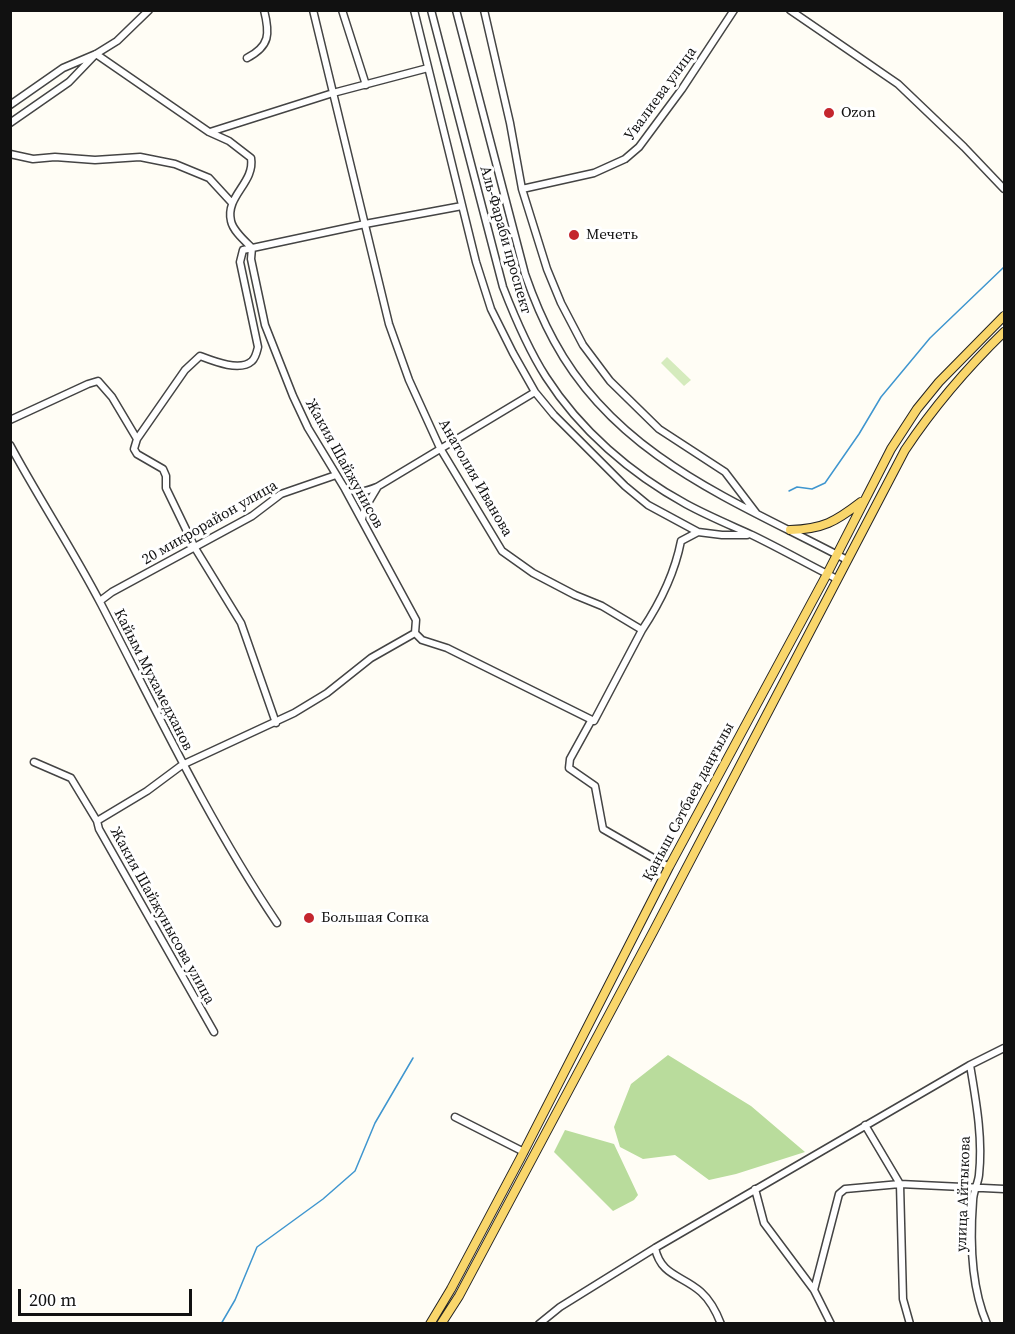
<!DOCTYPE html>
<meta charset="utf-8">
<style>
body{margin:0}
#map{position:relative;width:1015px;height:1334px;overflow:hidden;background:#fffdf5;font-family:"Source Serif 4",serif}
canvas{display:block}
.frame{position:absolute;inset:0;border:12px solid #111;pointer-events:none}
.scale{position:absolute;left:18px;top:1289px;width:174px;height:27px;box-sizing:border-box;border:3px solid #111;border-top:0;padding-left:8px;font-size:18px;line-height:21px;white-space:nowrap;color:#111;-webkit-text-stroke:4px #fff;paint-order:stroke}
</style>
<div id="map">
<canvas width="1015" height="1334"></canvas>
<div class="frame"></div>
<div class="scale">200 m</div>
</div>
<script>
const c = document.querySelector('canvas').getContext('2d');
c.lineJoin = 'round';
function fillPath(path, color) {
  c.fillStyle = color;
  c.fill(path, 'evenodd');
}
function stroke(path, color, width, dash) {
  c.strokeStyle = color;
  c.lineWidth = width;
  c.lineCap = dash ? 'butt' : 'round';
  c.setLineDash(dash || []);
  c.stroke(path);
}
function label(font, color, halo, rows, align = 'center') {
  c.font = font + ' "Source Serif 4",serif';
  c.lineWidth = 6;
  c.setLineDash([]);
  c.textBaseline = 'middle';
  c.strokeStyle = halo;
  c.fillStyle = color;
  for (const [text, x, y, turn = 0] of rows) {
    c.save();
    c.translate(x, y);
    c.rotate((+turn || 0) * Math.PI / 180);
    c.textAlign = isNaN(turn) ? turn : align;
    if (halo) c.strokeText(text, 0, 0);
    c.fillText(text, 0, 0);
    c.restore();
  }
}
const green = new Path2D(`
 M667,357L691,380L684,386L661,363Z`);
const forest = new Path2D(`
 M668,1055L751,1106L805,1152L736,1174L709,1180L675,1155L643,1159L620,1147L614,1127L631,1084Z
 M565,1130L614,1144L638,1195L634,1200L613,1211L554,1152Z`);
const stream = new Path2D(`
 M789,491L797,487L812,489L825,483L859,434L881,397L930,338L1004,267
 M221,1324L235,1300L257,1247L323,1199L355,1171L375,1123L413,1058`);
const minor = new Path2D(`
 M313,10L389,324L409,380L440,448L502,551L533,573L575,595L602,606L642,630C660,603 675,572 681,541L698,532
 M342,10L366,85
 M414,10L476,262L491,309L513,353L535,392L554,415L625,486L648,505L698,532L722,535H747
 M431,10L503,287C515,318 528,349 546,377C580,430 631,474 686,504C708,516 730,525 752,535C781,549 809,565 837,579
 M456,10L525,274C533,297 542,319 554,341C617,458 736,501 847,560
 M484,10L510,123L522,189L547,269L561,303L583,345L610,381L659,429L725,472L757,514
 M790,10L898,84L964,147L1004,189
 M96,54L209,132L229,141L251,158C255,183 225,196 231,221C233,231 245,241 252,248L251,259L265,325L293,396L308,428L345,489L416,620L415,633L422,640L447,648L594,721L642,630
 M247,58C270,46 270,34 264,10
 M10,105L63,68L96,54L117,41L149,10
 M10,123L69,82L94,56
 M210,132L333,93L428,68
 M10,154L33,159L55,157L95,160L140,157L175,164L209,178L232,203
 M522,189L594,173L625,159L639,147L682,89L734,10
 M10,420L88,384L98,381L112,397L137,439
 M10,445C39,499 73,550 101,604C157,712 209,822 277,923
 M345,489C358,493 365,492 377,487L535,392
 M362,519L365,508L377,488
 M100,601L112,592L252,516L281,494L336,475
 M591,721L570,759L569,768L595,786L603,829L669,867
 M276,723L241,623L195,548L166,488V476L163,469L137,454L134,449L137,439L185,370L200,356C213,361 240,372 252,361C256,357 257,351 258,347L240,262L243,250L365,224L462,206
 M34,762L71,778L97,821
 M214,1032L99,829L97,821L147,791L182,765L294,713L327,693L371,658L415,633
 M970,1065C976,1101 983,1138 979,1175C978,1184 973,1192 973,1201C970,1240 971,1287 987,1324
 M455,1117L524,1152
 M865,1125L900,1184L903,1299L910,1324
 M755,1189L764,1223L814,1290L831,1324
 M655,1248C661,1276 682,1275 701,1292C711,1301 716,1311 721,1324
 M814,1290L839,1194L845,1189L900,1184L1004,1189
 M539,1324L560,1307L655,1248L970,1065L1004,1048`);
const major = new Path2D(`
 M790,530C823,529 835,522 861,502
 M430,1324L451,1289L520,1159L669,867L827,574L891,449L917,409L939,382L1004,316
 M441,1324L459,1296L653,932L905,450C935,405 966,369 1004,332`);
const markers = [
 [829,113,6,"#c4262e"],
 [574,235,6,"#c4262e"],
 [309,918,6,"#c4262e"]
];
const streetNames = [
 ["Увалиева улица",661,94,-54],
 ["Аль-Фараби проспект",505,240,74],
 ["Жакия Шайжунисов",344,464,61],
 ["Анатолия Иванова",475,478,60],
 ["20 микрорайон улица",210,523,-30],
 ["Кайым Мухамедханов",153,680,63],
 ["Қаныш Сәтбаев даңғылы",689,802,-62],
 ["Жакия Шайжунысова улица",162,916,61],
 ["улица Айтыкова",964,1194,-88]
];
const poiNames = [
 ["Ozon",841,113],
 ["Мечеть",586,235],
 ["Большая Сопка",321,918]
];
fillPath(green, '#d5ebbd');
fillPath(forest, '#b9dc9c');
stroke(stream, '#3f96cf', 1.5);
stroke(minor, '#444', 9);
stroke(major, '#222', 10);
stroke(minor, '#fff', 6);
stroke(major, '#f9d66b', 8);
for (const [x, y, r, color] of markers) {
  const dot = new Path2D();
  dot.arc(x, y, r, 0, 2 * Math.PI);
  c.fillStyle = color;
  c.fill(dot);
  stroke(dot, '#fff', 2);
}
label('15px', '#111', '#fff', streetNames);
label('15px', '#111', '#fff', poiNames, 'left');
</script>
